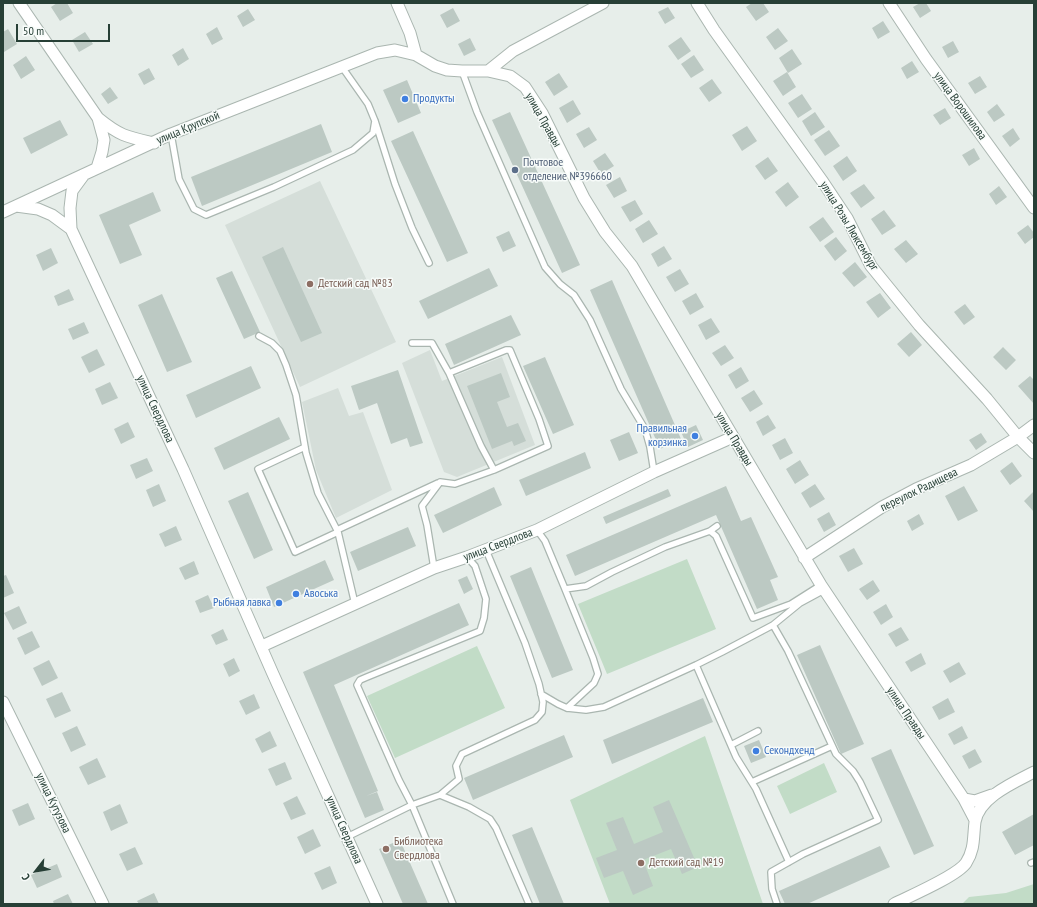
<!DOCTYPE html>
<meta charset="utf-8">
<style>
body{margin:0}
#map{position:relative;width:1037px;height:907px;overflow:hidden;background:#e7eeea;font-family:"PT Sans Narrow",sans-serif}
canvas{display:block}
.frame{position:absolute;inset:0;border:4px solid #273f36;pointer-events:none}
.north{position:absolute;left:16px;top:851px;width:40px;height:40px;-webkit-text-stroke:3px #f7fbf9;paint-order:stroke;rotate:239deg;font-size:11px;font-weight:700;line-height:16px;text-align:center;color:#273f36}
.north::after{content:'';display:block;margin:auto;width:14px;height:18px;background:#273f36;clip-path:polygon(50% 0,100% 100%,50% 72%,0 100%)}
.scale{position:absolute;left:16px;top:24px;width:94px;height:18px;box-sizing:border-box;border:2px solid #273f36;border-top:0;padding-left:5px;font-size:12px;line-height:14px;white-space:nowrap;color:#273f36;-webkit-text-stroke:3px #f7fbf9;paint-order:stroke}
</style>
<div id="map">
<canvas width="1037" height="907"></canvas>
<div class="frame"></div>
<div class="north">С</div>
<div class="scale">50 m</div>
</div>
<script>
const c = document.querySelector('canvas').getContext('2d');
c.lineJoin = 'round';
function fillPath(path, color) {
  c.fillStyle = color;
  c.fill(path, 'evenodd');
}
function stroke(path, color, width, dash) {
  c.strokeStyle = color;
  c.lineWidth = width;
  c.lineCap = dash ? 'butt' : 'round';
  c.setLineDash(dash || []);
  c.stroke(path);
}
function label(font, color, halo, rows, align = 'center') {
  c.font = font + ' "PT Sans Narrow",sans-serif';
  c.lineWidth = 3;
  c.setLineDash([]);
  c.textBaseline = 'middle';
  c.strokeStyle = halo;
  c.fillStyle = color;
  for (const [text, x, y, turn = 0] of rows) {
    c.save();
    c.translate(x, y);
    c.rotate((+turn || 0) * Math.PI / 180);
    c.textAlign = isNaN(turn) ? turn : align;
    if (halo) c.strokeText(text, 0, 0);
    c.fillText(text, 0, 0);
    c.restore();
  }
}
const built = new Path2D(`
 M320,181L396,342L300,387L225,225Z
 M430,350L442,381L502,357L535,445L457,477L444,472L402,363Z
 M338,388L349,416L363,412L392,490L336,518L316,470L302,402Z`);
const green = new Path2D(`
 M687,559L716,629L607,674L578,604Z
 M477,646L505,708L395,758L367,696Z
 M705,736L763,904H610L570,800Z
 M824,763L837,792L790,814L777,786Z
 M1034,884V904H962L969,897L1006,893Z`);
const building = new Path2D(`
 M57,3H67L73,13L60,21L51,7Z
 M752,3H763L769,12L756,21L746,7Z
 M920,3H926L931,11L920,18L913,7Z
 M668,7L675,18L665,24L658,12Z
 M453,8L460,21L447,28L440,15Z
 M248,9L255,20L243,27L237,16Z
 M883,21L890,32L878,39L872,28Z
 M217,27L223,39L212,45L206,34Z
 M778,28L788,41L775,50L766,37Z
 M8,29L17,44L4,52L3,32Z
 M85,32L93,44L79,52L72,40Z
 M681,37L691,51L678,60L668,46Z
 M470,38L476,50L464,56L458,44Z
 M953,41L959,52L948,58L942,47Z
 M183,48L189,59L178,66L172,55Z
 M792,49L802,64L788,73L779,58Z
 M694,55L704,70L691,78L681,64Z
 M26,56L35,70L21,79L13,65Z
 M912,61L919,72L907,79L901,68Z
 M149,68L155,79L144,85L138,74Z
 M787,72L796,87L783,96L773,81Z
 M559,73L568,87L554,96L545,82Z
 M980,76L987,87L975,94L968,83Z
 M712,79L722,93L709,102L699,88Z
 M407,80L421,113L398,123L383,90Z
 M110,87L118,98L108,104L101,94Z
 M802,94L812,109L798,118L788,103Z
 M573,100L581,114L567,123L559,108Z
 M997,104L1005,115L994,122L987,112Z
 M945,108L951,118L940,125L933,115Z
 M510,112L580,265L562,273L492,120Z
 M815,112L825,127L811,136L802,121Z
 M60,120L68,135L31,154L23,138Z
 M321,124L332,152L202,206L191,177Z
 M747,126L757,141L742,151L732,135Z
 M589,127L597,140L584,148L576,134Z
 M1013,128L1020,139L1010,147L1002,136Z
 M829,130L840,146L825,156L814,140Z
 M413,131L468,253L447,262L391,141Z
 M974,148L980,159L969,166L962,155Z
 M605,153L614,166L601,174L593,161Z
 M847,156L857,171L843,181L833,166Z
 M768,157L778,171L765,180L755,166Z
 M620,177L627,191L614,198L606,185Z
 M788,182L799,197L786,207L775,192Z
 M864,184L875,198L861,208L850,193Z
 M999,186L1007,197L996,205L989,194Z
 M153,192L161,211L129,225L142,255L120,264L99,215Z
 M635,200L643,214L630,222L621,207Z
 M884,210L896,226L882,235L871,219Z
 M823,217L834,232L820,242L809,227Z
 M649,220L658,234L643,243L635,229Z
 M1028,225L1034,233V237L1025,244L1017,233Z
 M509,231L516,246L503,252L496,237Z
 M836,237L847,251L835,261L824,246Z
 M906,240L918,254L906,263L894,249Z
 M664,246L672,259L658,267L651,254Z
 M283,247L322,333L301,342L262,257Z
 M51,248L58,263L43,271L36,255Z
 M855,262L867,277L854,287L842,273Z
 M489,268L498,286L428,319L419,301Z
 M680,269L689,284L675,292L666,277Z
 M232,271L260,332L244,339L216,278Z
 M612,280L681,439L660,449L590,290Z
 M69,289L74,300L58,306L54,296Z
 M696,293L704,307L690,315L682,301Z
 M880,293L891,308L878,318L866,302Z
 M162,294L192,362L167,372L138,305Z
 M965,304L975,317L964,325L954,312Z
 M511,315L521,335L454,365L445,344Z
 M711,318L720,332L706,340L698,325Z
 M84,322L89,333L73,340L68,329Z
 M911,332L922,345L909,357L897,344Z
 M725,345L734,358L721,366L712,353Z
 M1003,347L1016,360L1006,370L993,357Z
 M97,349L105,365L89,373L81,357Z
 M545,357L574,425L553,434L523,366Z
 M251,366L261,388L196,418L186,395Z
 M741,367L749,381L736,389L728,375Z
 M398,370L423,443L410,447L407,438L391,444L377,403L359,410L351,386Z
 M501,373L510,397L497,402L507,427L518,423L526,441L514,446L512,441L492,449L467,386Z
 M1030,376L1034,380V404L1018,386Z
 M110,382L118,398L102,405L95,389Z
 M754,390L763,404L750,412L741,398Z
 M768,415L776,428L763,436L756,422Z
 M279,417L290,439L224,470L214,448Z
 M128,422L135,437L121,444L114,429Z
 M696,425L703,440L688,447L681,432Z
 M629,432L638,453L619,461L610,440Z
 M981,433L987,442L976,450L969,440Z
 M785,438L793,453L780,460L772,445Z
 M585,452L591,468L526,496L519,480Z
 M147,458L153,471L136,479L130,465Z
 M800,460L809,475L795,484L786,469Z
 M1012,462L1022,476L1010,485L1000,471Z
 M159,484L166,501L153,507L146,490Z
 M815,484L825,499L810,508L801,493Z
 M726,486L741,521L751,517L778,577L770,580L778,600L757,609L716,515L575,576L566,555Z
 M964,486L978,511L958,521L945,496Z
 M494,487L502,505L443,533L434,515Z
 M668,489L671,496L606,524L603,517Z
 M1034,491V512L1024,501Z
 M248,492L273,550L254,559L228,501Z
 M829,512L836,525L824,532L817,519Z
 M919,514L924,524L912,531L907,521Z
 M176,526L182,540L165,547L159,534Z
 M408,527L416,546L358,571L350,552Z
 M854,548L863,564L848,572L839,556Z
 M325,560L334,580L274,607L266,587Z
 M194,561L199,574L185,580L179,568Z
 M531,567L573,670L552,678L510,576Z
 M6,575L14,593L3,598V576Z
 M467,576L473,589L464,594L458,580Z
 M873,580L880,591L867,600L859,589Z
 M208,595L214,608L200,613L195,601Z
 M459,603L469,625L334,685L378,791L366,796L377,792L384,810L365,818L303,672Z
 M886,604L893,617L881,625L873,612Z
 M19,606L27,623L13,630L4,613Z
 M901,627L909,640L896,647L888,634Z
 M223,629L228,640L216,645L211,635Z
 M32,631L40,647L25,655L17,638Z
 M820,645L864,744L841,754L797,655Z
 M921,653L926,664L911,672L905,662Z
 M234,658L240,671L229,677L223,664Z
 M49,660L58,678L42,686L33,668Z
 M959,662L966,674L950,683L943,671Z
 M62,692L71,711L55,718L46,699Z
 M254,694L260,708L246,715L239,701Z
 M703,698L713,722L612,764L603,740Z
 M948,698L955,712L939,720L932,707Z
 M77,726L86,745L71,752L62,733Z
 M962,726L968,738L954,745L948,734Z
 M270,731L277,746L262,753L255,739Z
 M564,735L573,757L473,800L464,778Z
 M759,740L766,757L751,763L744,746Z
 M891,749L934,846L914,855L871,758Z
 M975,749L982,762L969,769L962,756Z
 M97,758L106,777L88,785L79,767Z
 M285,762L292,779L276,786L268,769Z
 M297,796L306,814L291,820L283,803Z
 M669,800L698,867L682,874L671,849L643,860L653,886L633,895L623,871L604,878L596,858L617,850L606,823L623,817L634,844L663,832L653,807Z
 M28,803L35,819L19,826L12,810Z
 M120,804L128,823L111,831L103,812Z
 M1034,814V845L1015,855L1002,832Z
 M532,827L564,904H540L512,835Z
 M313,829L321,846L305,854L297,837Z
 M400,840L428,904H403L379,849Z
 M880,846L890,867L807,904H785L779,891Z
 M135,847L143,864L127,871L119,854Z
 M57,864L62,877L37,888L31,875Z
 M330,866L337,883L322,890L314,873Z
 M154,893L159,904H139L137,901Z
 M68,894L73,904H54L53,901Z`);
const lane = new Path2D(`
 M342,67L368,104L375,121L395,184L412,228L429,263
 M462,71L477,112L545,267L560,284L574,295L590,320L621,389L645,429L650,447L654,472
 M171,134L179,179L194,209L206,215L274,187L353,150L373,133L375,121
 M259,336L272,343L280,351L286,365L296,395L306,453L318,493L338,532L355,604
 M412,343H432L449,373L506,350H510L539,419L548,446L494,470L455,484L440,482L422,506L427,525L434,568
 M449,373L481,446L494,470
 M305,447L258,469L295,552L338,532
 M337,530L438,483
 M537,530L545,541L565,589L586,586L612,572L665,547L710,531L717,526
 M710,531L716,536L753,618L791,604L821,585
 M565,589L593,658L598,674L594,683L567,708
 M773,625L788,651L836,754L853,771L860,782L878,820L803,854L771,872L772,889L777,904
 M696,665L736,757L756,789L789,862
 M541,694L558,704L567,708L586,710L604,707L696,665L722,652L773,625L800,603L824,590
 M731,745L758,731
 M752,782L832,746
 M440,795L459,779L456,766L462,754L535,720L542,712L543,702L539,684L525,643L486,550
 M347,837L412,805L440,795L469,807L490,819L496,828L529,904
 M1031,863L1034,862
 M453,904L412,805L399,780L357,685L360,680L367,677L480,631L484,618L486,599L475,566L467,557`);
const street = new Path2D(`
 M19,3L98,118C120,136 127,137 154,143
 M397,3L410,33L416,55
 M697,3L714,30L823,182L847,218L871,266L919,325L987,399L1018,437L1034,453
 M889,3L926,59L1034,208
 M488,71L510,76L525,87L542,113L584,198L605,232L632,266L821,585L964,799L975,820
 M97,168L102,152L104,140L98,118
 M16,206L38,209L52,215L71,229L183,469L273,674L377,904
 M3,212L171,134L377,53L395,50L416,55L435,66L447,70L462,71H488L513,51L603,3
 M71,229L70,208L72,191L83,176
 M804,558L882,507L916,489L971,465L1018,437L1034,425
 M262,646L434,568L467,557L537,530L654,472L733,437
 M3,702L103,904
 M964,799L975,801L992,795
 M894,904C910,896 957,876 966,863C975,849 973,837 975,822C979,797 1015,782 1034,772`);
const markers = [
 [405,99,4,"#3f7fe0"],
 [515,170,4,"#5c6f8a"],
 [310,284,4,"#8d6e63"],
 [695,436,4,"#3f7fe0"],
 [296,594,4,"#3f7fe0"],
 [279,603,4,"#3f7fe0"],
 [756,751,4,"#3f7fe0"],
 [386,849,4,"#8d6e63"],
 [641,863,4,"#8d6e63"]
];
const shopNames = [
 ["Продукты",413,99],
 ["Правильная",687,429,"right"],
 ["корзинка",687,443,"right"],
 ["Авоська",304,594],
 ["Рыбная лавка",271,603,"right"],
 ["Секондхенд",764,751]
];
const streetNames = [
 ["улица Ворошилова",960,106,54],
 ["улица Правды",543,120,60],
 ["улица Крупской",188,128,-23],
 ["улица Розы Люксембург",849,226,59],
 ["улица Свердлова",155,409,65],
 ["улица Правды",734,439,59],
 ["переулок Радищева",919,490,-26],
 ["улица Свердлова",498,545,-21],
 ["улица Правды",906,713,56],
 ["улица Кутузова",53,803,64],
 ["улица Свердлова",344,830,66]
];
const serviceNames = [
 ["Почтовое",523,163],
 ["отделение №396660",523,177]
];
const educationNames = [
 ["Детский сад №83",318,284],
 ["Библиотека",394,842],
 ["Свердлова",394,856],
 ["Детский сад №19",649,863]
];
fillPath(built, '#d5ded9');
fillPath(green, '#c2dcc7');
fillPath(building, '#bcc9c3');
stroke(lane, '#aab6b0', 8);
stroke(street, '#aab6b0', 13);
stroke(lane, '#fff', 5.5);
stroke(street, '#fff', 11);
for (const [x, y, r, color] of markers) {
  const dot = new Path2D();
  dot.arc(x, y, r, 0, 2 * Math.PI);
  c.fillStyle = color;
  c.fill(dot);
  stroke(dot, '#f7fbf9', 1.5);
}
label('12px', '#366cbe', '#f7fbf9', shopNames, 'left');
label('12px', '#273f36', '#f7fbf9', streetNames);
label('12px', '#4e5e75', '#f7fbf9', serviceNames, 'left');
label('12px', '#785e54', '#f7fbf9', educationNames, 'left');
</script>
